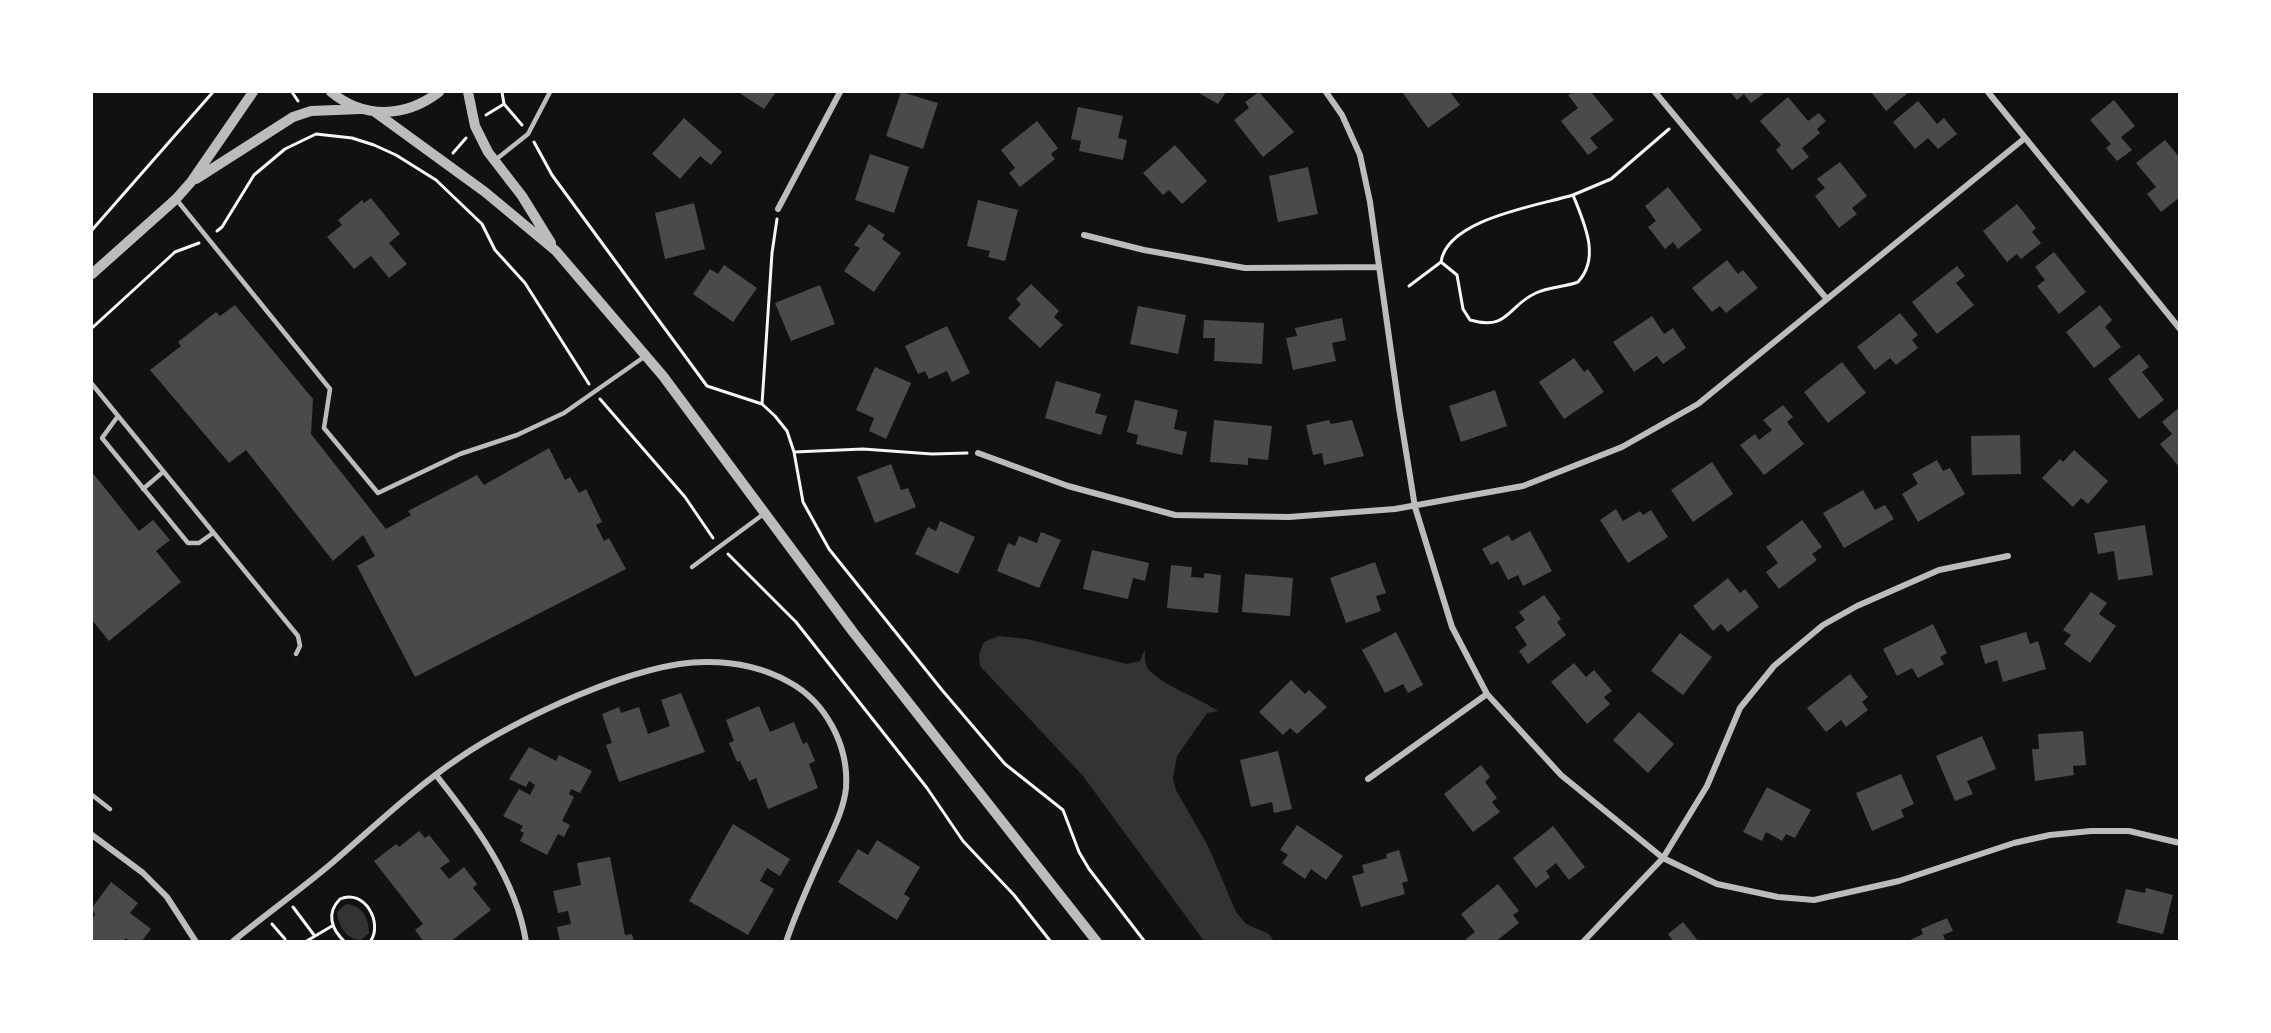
<!DOCTYPE html>
<style>
body{margin:0}
#map{position:relative;width:2271px;height:1033px;overflow:hidden;background:#111;font-family:"Roboto Condensed",sans-serif}
canvas{display:block}
.frame{position:absolute;inset:0;border:93px solid #fff;pointer-events:none}
</style>
<div id="map">
<canvas width="2271" height="1033"></canvas>
<div class="frame"></div>
</div>
<script>
const c = document.querySelector('canvas').getContext('2d');
c.lineJoin = 'round';
function fillPath(path, color) {
  c.fillStyle = color;
  c.fill(path, 'evenodd');
}
function stroke(path, color, width, dash) {
  c.strokeStyle = color;
  c.lineWidth = width;
  c.lineCap = dash ? 'butt' : 'round';
  c.setLineDash(dash || []);
  c.stroke(path);
}
const water = new Path2D(`
 M999,636L1027,639L1127,664L1140,661L1145,649C1145,657 1144,665 1150,671C1166,687 1199,698 1218,711L1207,713L1177,756L1173,779L1176,790L1208,846L1236,912L1246,924L1269,934L1274,941H1204L1083,776L980,666L979,654L984,642Z
 M346,904C362,905 369,918 369,933L361,940C346,940 338,925 337,912Z`);
const building = new Path2D(`
 M738,92H776L764,109Z
 M901,92L938,103L923,149L886,136Z
 M1197,92H1226L1218,104Z
 M1259,92L1294,132L1263,157L1234,120L1249,108L1245,102Z
 M1402,92H1450L1460,105L1428,128Z
 M1573,92H1591L1614,120L1590,138L1598,148L1588,155L1561,121L1578,108L1568,95Z
 M1730,92H1766L1751,103L1744,94L1737,100Z
 M1871,92H1909L1886,111Z
 M1788,97L1808,121L1819,113L1826,121L1817,129L1820,133L1802,148L1809,157L1792,170L1776,150L1781,145L1760,121Z
 M2114,100L2135,126L2121,137L2132,150L2117,161L2106,148L2111,144L2090,120Z
 M1918,101L1937,124L1944,118L1957,134L1938,149L1928,138L1915,149L1893,122Z
 M1078,107L1123,116L1118,138L1127,140L1123,160L1079,151L1081,141L1071,139Z
 M684,118L722,152L711,165L700,156L680,179L652,154Z
 M1037,121L1058,148L1051,154L1055,159L1020,187L1009,173L1015,168L1001,150Z
 M2165,140L2180,158V197L2161,212L2147,194L2156,187L2136,163Z
 M1175,145L1207,181L1182,204L1169,190L1163,195L1143,173Z
 M870,154L909,167L894,213L855,200Z
 M1840,162L1867,196L1852,208L1857,214L1839,228L1815,196L1825,188L1817,179Z
 M1308,167L1318,214L1278,222L1269,176Z
 M1668,187L1702,230L1678,249L1673,242L1665,249L1648,227L1656,221L1645,206Z
 M371,198L400,234L389,243L407,264L389,278L371,256L354,269L327,237L342,225L338,220L362,200L364,203Z
 M978,200L1018,210L1005,261L988,257L990,251L967,246Z
 M694,203L705,249L665,259L655,213Z
 M2017,204L2036,228L2032,232L2041,243L2021,259L2017,254L2007,262L1983,231Z
 M869,224L885,235L882,239L901,253L874,292L844,271L860,248L854,245Z
 M2054,252L2086,292L2059,314L2037,286L2045,280L2035,267Z
 M1727,260L1738,274L1743,270L1758,288L1726,313L1720,306L1712,312L1692,288Z
 M724,265L757,288L733,322L693,294L710,269L718,274Z
 M1957,266L1965,276L1956,283L1974,305L1937,334L1912,302Z
 M1031,284L1059,311L1054,317L1063,325L1040,348L1008,318L1021,304L1016,299Z
 M820,285L835,324L791,341L775,303Z
 M235,305L313,399L311,434L386,529L411,515L408,511L477,475L484,485L549,448L565,480L570,477L579,493L586,489L602,522L596,525L604,541L609,538L626,569L415,677L357,566L375,556L363,535L333,561L246,450L229,463L150,370L181,346L178,342L216,312L220,316Z
 M2100,305L2112,320L2105,327L2121,347L2094,368L2066,332Z
 M1138,306L1186,315L1178,354L1130,344Z
 M1900,313L1918,335L1912,340L1918,348L1896,365L1890,358L1875,370L1857,347Z
 M1652,316L1664,334L1673,328L1686,348L1663,364L1657,356L1634,372L1613,342Z
 M1342,318L1346,340L1332,343L1336,361L1293,370L1286,338L1297,336L1295,328Z
 M1204,320L1264,323L1262,364L1214,361L1215,338H1203Z
 M947,326L970,373L952,382L947,371L929,379L925,371L918,374L905,346Z
 M2139,354L2149,367L2142,372L2164,400L2139,419L2108,379Z
 M1574,358L1584,372L1588,369L1604,392L1564,419L1539,382Z
 M1842,362L1866,393L1828,423L1804,392Z
 M875,367L911,383L886,439L869,431L874,418L856,410Z
 M1056,381L1101,394L1095,413L1107,416L1101,435L1045,418Z
 M1495,390L1507,426L1461,442L1449,406Z
 M1135,400L1178,410L1174,429L1187,432L1182,455L1136,444L1138,435L1127,432Z
 M1783,405L1793,417L1787,422L1804,444L1764,475L1740,445L1755,434L1759,440L1772,430L1763,420Z
 M2180,407V468L2160,444L2172,434L2162,422Z
 M1214,420L1272,426L1268,460L1248,458V465L1210,462Z
 M1329,420L1331,424L1352,420L1364,456L1324,465L1322,453L1313,455L1306,425Z
 M2020,435L2021,474L1972,475L1971,436Z
 M2074,450L2108,481L2088,504L2081,498L2073,507L2042,478L2060,459L2063,462Z
 M1937,460L1943,471L1950,468L1965,494L1918,522L1902,494L1918,484L1912,474Z
 M1712,462L1733,494L1693,522L1671,490Z
 M891,464L901,490L908,488L916,507L875,523L857,477Z
 M92,472L139,531L153,520L170,540L156,551L181,582L109,641L92,620Z
 M1863,490L1875,510L1885,505L1894,519L1844,548L1823,513Z
 M1616,509L1623,521L1640,511L1643,515L1651,510L1668,537L1628,563L1600,520Z
 M1802,520L1822,547L1812,554L1817,560L1779,589L1766,572L1778,563L1766,547Z
 M940,521L975,537L958,574L915,554L928,527L936,531Z
 M2145,525L2153,575L2118,580L2114,551L2098,554L2094,533Z
 M1530,531L1552,571L1523,586L1518,575L1508,580L1498,561L1491,565L1482,549L1508,535L1512,541Z
 M1041,532L1061,540L1039,588L997,571L1008,543L1015,546L1019,536L1037,543Z
 M1092,550L1149,563L1145,581L1133,578L1128,599L1083,589Z
 M1375,562L1386,593L1376,596L1381,611L1346,623L1330,578Z
 M1171,565L1192,567L1191,577L1204,578V573L1221,575L1218,613L1167,608Z
 M1245,574L1293,578L1290,616L1242,612Z
 M1728,578L1740,593L1745,589L1759,607L1728,632L1721,624L1713,631L1693,606Z
 M2091,592L2107,603L2099,614L2116,626L2090,663L2064,644L2071,635L2063,630Z
 M1544,595L1561,619L1557,622L1566,635L1528,664L1519,651L1527,645L1515,627L1525,620L1519,612Z
 M1933,624L1947,653L1940,657L1944,664L1918,678L1912,668L1897,676L1883,649Z
 M1396,632L1423,685L1408,693L1403,684L1385,693L1362,650Z
 M2026,632L2030,644L2038,641L2046,669L2003,682L1997,660L1985,664L1980,646Z
 M1680,633L1712,657L1683,695L1651,671Z
 M1574,663L1586,677L1594,670L1612,691L1604,697L1610,704L1587,724L1551,682Z
 M1850,674L1868,697L1862,702L1868,710L1846,727L1841,720L1826,732L1807,708Z
 M1291,680L1305,694L1309,690L1327,707L1297,734L1290,728L1283,735L1259,712Z
 M681,693L705,752L619,782L606,745L612,743L602,714L619,707L621,713L639,707L648,734L670,726L661,700Z
 M759,706L770,732L794,722L803,744L807,742L815,761L809,764L818,788L768,809L756,778L749,781L740,761L737,762L729,743L734,741L726,720Z
 M1639,712L1674,744L1648,773L1613,740Z
 M2083,731L2086,765L2073,766L2074,775L2035,781L2032,749H2039L2038,734Z
 M1982,736L1996,769L1967,781L1973,794L1955,801L1936,756Z
 M529,747L556,761L559,755L592,771L580,793L571,789L569,794L574,797L562,821L570,825L564,837L558,834L547,855L520,841L524,833L520,831L523,826L503,816L519,789L530,795L535,785L529,781L526,787L509,779Z
 M1278,751L1292,809L1274,813L1272,802L1251,807L1240,760Z
 M1481,765L1490,777L1485,782L1497,798L1492,802L1500,812L1473,832L1444,794Z
 M1901,774L1914,804L1901,810L1904,817L1872,831L1856,793Z
 M1767,787L1811,810L1795,838L1786,834L1782,841L1766,832L1762,841L1743,832Z
 M733,824L790,859L780,876L767,868L760,881L774,889L748,935L689,901Z
 M1297,825L1343,856L1326,880L1311,869L1305,879L1282,863L1288,855L1280,850Z
 M1553,826L1585,867L1569,880L1556,863L1546,871L1550,877L1536,888L1513,858Z
 M419,831L425,838L429,835L450,861L440,868L449,879L464,867L477,884L473,888L491,910L450,942H424L415,930L423,924L374,861L396,844L399,847Z
 M877,840L920,867L904,894L910,898L897,920L838,882L858,849L868,855Z
 M1399,850L1408,881L1402,883L1405,894L1361,907L1352,876L1364,873L1362,865L1387,858L1386,854Z
 M610,857L625,935L632,934L634,942H560L557,927L571,924L568,911L558,913L553,891L581,885L577,863Z
 M111,882L138,903L130,913L151,929L141,942H130L126,938L123,942H92V919L95,915L92,908Z
 M1498,884L1519,911L1513,915L1519,923L1495,942H1468L1466,939L1475,932L1461,914Z
 M2146,888L2173,895L2163,934L2117,923L2126,889L2145,893Z
 M1947,918L1953,931L1943,935L1946,942H1906L1923,934L1921,929Z
 M1683,922L1699,942H1674L1668,934Z`);
const path = new Path2D(`
 M292,92L298,101
 M502,92L504,104L522,125
 M486,115L504,104
 M534,142L552,175L707,386L762,404L775,416L787,431L794,452L803,502L829,549L942,690L1005,764L1063,810L1079,852L1089,869L1145,942
 M453,153L466,138
 M1573,195L1611,179L1669,129
 M92,230L213,92
 M217,231L222,227L254,175L285,149L316,134L352,138L374,145L396,155L436,180L482,224L495,250L525,283L589,384
 M1409,286L1441,262L1457,275L1463,309L1470,320C1509,331 1507,306 1536,293C1549,287 1565,287 1578,282C1601,257 1584,223 1573,195C1537,206 1447,219 1441,262
 M92,328L175,252L199,243
 M600,399L685,497L713,538
 M762,404L772,253L777,219
 M794,452L863,449L932,454L967,453
 M728,554L796,622L927,788L963,841L1014,895L1051,942
 M293,907L314,935
 M272,924L285,939
 M305,942L332,926
 M345,942C331,929 326,913 340,899C364,888 384,923 370,942`);
const service = new Path2D(`
 M494,161L528,134L550,92
 M176,199L330,389L324,428L378,493L460,454L517,435L564,413L644,357
 M92,384L298,636L300,646L296,654
 M118,416L102,438L188,543H199L213,533
 M143,489L163,472
 M692,567L765,513
 M92,795L110,809`);
const minor = new Path2D(`
 M1326,92L1342,115L1360,155L1370,202L1399,408L1415,507L1452,627L1487,694L1561,775L1663,858L1717,884L1778,897L1814,900L1899,881L2014,843L2050,835L2091,831H2129L2180,843
 M1655,92L1826,298
 M1988,92L2180,329
 M778,209L840,92
 M1084,235L1144,250L1245,268L1379,267
 M978,453L1068,486L1175,515L1289,517L1395,509L1523,486L1622,447L1698,404L2025,138
 M436,775C474,823 516,878 526,942
 M1368,779L1487,694
 M92,835L143,873L167,897L196,942
 M232,942C265,915 300,890 332,863C374,827 413,789 459,758C516,719 638,661 707,662C736,662 764,668 789,682C826,702 849,746 846,788C844,808 834,828 826,846C812,877 797,909 786,942
 M1583,942L1663,858L1707,786L1740,708L1774,666L1823,625L1857,606L1939,570L2008,556`);
const tertiary = new Path2D(`
 M331,92C364,119 405,118 439,92
 M468,92L475,126L488,152L522,196L551,243
 M375,112L485,192L556,251L663,376L853,632L1097,942
 M196,179L293,117L311,111L360,109
 M92,274L176,199L191,182L253,92`);
fillPath(water, '#333');
fillPath(building, '#4a4a4a');
stroke(path, '#f5f5f5', 3);
stroke(service, '#bcbcbc', 4.5);
stroke(minor, '#bcbcbc', 6);
stroke(tertiary, '#bcbcbc', 10);
</script>
